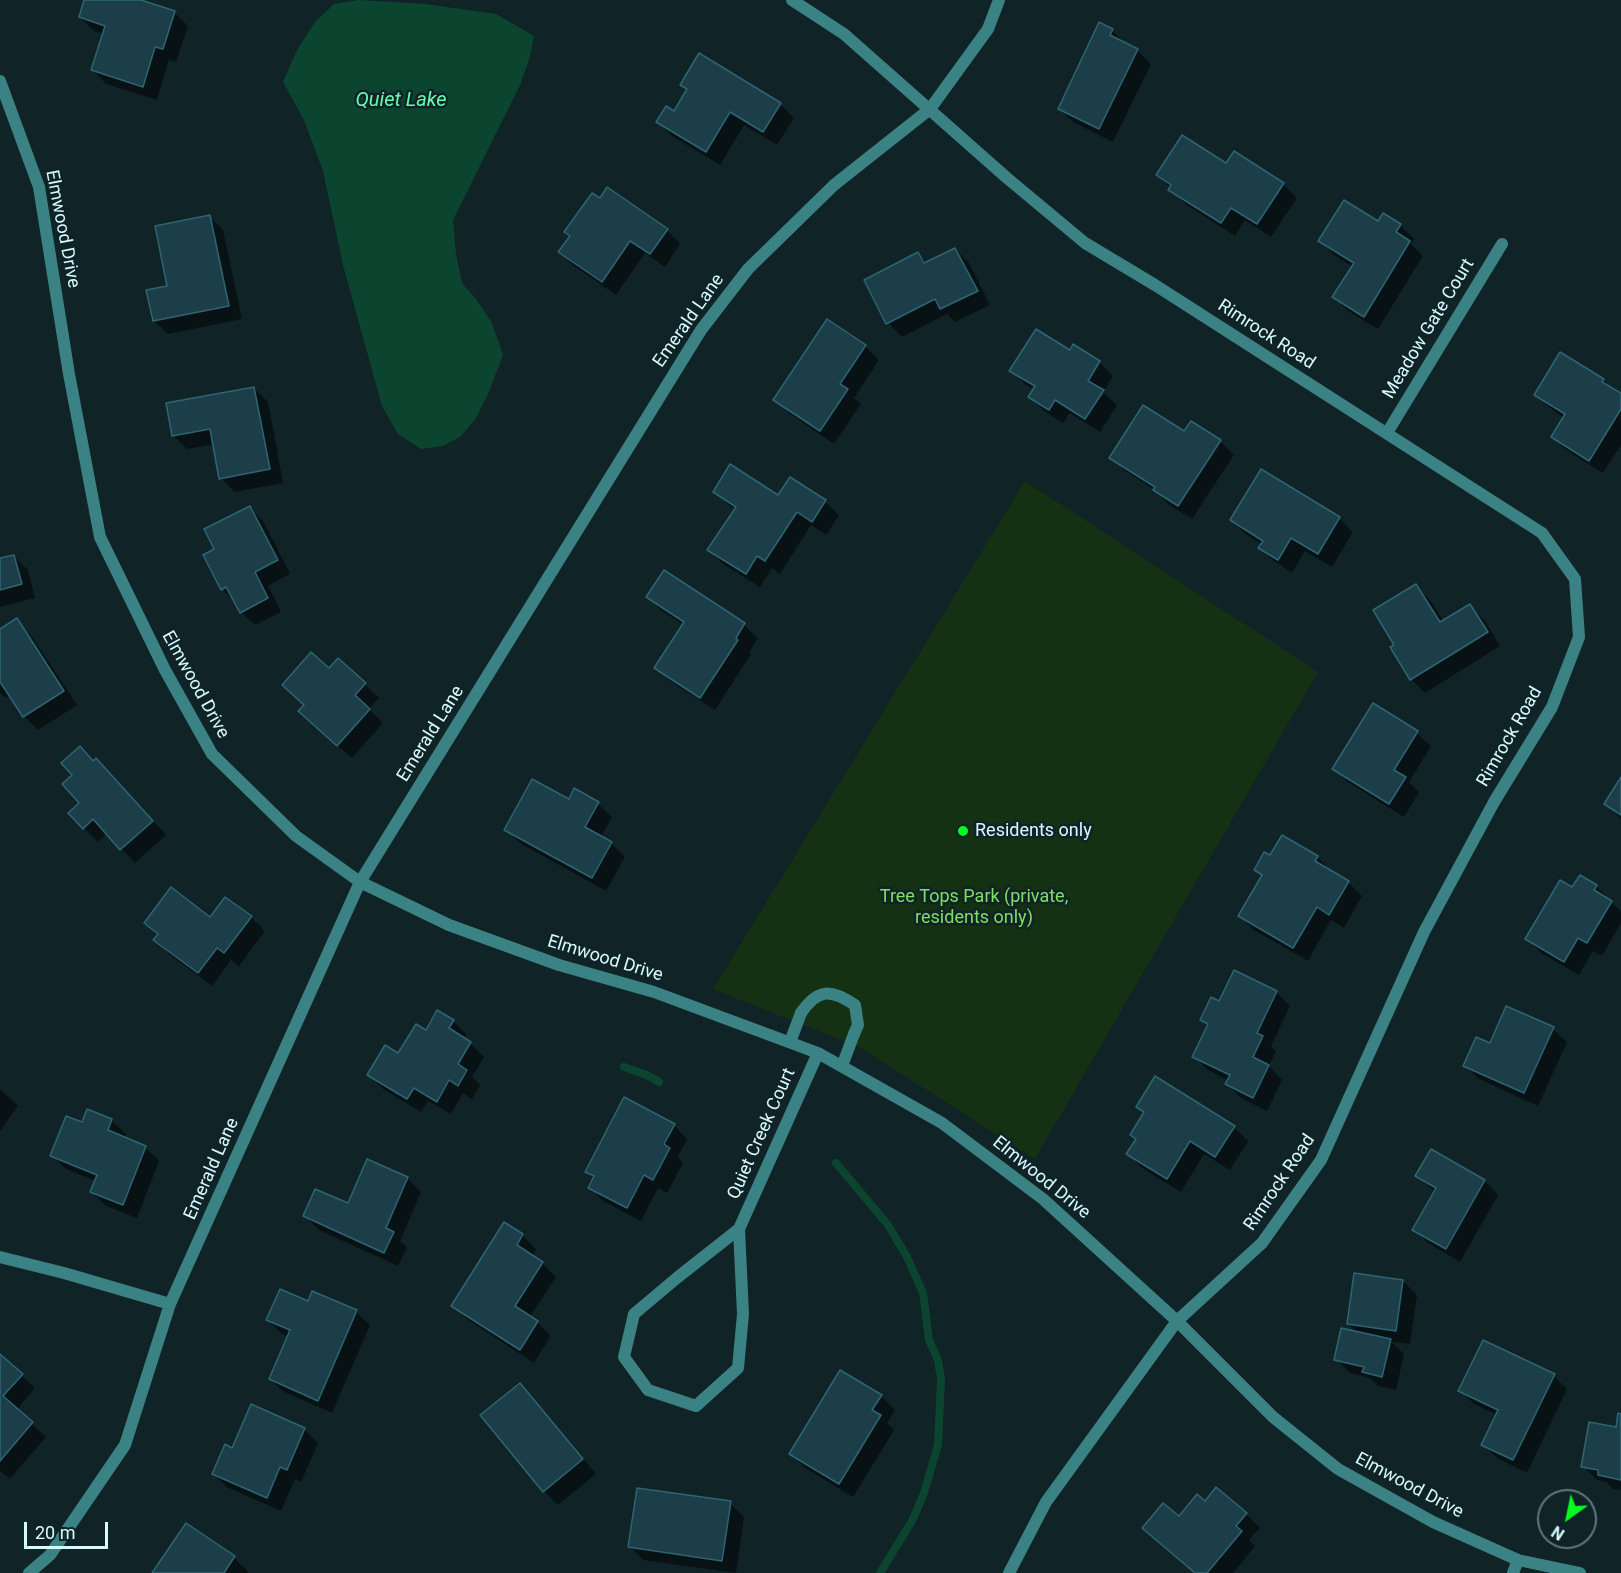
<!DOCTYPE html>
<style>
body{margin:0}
#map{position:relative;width:1621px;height:1573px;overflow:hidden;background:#102327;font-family:Roboto,sans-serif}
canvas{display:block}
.north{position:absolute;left:1537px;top:1489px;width:60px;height:60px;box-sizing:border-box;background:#102327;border:2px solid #5f797d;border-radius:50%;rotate:213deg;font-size:16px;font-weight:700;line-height:24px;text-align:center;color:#d6faff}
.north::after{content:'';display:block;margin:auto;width:21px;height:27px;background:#04fc1f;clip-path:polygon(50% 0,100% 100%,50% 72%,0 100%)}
.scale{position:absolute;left:24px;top:1522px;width:84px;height:27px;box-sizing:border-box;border:3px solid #d6faff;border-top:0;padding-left:8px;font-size:18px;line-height:21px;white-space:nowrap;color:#d6faff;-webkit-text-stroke:4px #102327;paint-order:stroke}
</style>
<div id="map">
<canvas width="1621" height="1573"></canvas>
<div class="north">N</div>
<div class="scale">20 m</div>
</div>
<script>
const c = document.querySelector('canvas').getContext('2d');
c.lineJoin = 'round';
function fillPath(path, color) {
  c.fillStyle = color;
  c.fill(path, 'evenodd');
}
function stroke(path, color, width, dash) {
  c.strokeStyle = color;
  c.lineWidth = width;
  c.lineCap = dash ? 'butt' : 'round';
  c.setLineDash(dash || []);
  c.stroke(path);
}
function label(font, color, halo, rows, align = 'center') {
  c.font = font + ' Roboto,sans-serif';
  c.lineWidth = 5;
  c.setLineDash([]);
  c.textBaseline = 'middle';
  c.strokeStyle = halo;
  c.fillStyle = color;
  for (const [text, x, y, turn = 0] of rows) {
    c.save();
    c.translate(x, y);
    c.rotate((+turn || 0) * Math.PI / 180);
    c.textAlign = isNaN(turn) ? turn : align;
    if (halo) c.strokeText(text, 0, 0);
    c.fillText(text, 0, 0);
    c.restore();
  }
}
const green = new Path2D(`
 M1025,481L1318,672L1035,1159L861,1048L713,989Z`);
const water = new Path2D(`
 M359,0L425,4L496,14L534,36L529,60L520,85L453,220L456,254L462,283L476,299L492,323L503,355L488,394L476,418L461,436L443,446L421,449L398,434L382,406L343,265L323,171L304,120L283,82L297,50L315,22L334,4Z`);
const shadow = new Path2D(`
 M85,0H136L174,12L188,26L176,62L169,60L157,100L106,84L93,70L104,34L94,31L80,17Z
 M1112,30L1126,45L1137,50L1151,64L1113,142L1073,122L1059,109Z
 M682,85L780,104L794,118L777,145L744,125L720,165L672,136L658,122L675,113L688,91Z
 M1226,165L1283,184L1297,198L1271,237L1245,220L1235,236L1184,203L1158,175Z
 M209,216L223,230L242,319L168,334L154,321L169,287Z
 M1378,223L1400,225L1414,239L1411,244L1423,256L1378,329L1348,311L1334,297L1353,267L1334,255L1320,241Z
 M667,230L680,244L665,267L645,253L616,295L574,266L560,252L571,237L566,232Z
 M955,249L969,263L990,305L955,322L947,314L902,337L888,323L918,254L927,263Z
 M828,321L865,346L879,360L854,398L861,404L834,444L789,413L775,399Z
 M1074,346L1099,362L1113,376L1103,392L1117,405L1100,432L1070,413L1063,423L1044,411L1030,397L1034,390L1025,384L1011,370L1070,352Z
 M1603,380L1614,391L1621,395V445L1603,473L1566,450L1552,437L1564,418L1550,408L1536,395Z
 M254,388L268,402L283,483L235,492L221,478L214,444L187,449L173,435Z
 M1184,433L1220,441L1234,455L1192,519L1168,504L1155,490L1125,471L1111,457Z
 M1262,471L1339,518L1353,532L1332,567L1305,551L1292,573L1274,561L1260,548L1262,544L1245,534L1232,520Z
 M790,479L825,502L839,515L826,535L811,525L780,574L772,568L760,587L723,564L709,550L736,510L729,505L715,492L778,497Z
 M250,508L263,521L290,574L268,586L281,612L255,625L241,612L236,603L222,589L216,550Z
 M14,556L28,570L35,598L0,607V560Z
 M664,572L744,625L758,638L749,653L751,654L715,710L670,681L656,668L684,625L662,611L648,597Z
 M1416,586L1430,600L1444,622L1470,606L1484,620L1500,646L1425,693L1411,679L1396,645Z
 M16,620L30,634L77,705L38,730L24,716L10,695L5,698L0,693V630Z
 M338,660L379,698L369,709L383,723L352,758L314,725L330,670Z
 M1417,733L1431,746L1409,782L1419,792L1404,817L1348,782L1334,768Z
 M94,762L110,773L166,835L135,863L107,833L98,842L84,828L81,803L74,776Z
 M1621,780V819L1606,804Z
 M569,801L598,804L612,817L601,837L611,843L625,857L606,891L520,843L506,829Z
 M1317,857L1331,871L1348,882L1362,896L1344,928L1331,920L1308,961L1254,930L1240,916L1263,877L1256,870Z
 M1596,886L1621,912V923L1602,956L1593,951L1579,975L1541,953L1527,939L1573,890Z
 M251,917L265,931L239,966L231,960L212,986L169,954L155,940L158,936L146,923Z
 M1235,972L1276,992L1290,1006L1271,1046L1276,1051L1269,1066L1282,1080L1267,1111L1241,1098L1227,1084L1229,1081L1208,1070L1194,1056L1209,1026L1202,1019L1219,1003Z
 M438,1012L453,1021L467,1035L465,1039L470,1043L484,1057L472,1077L480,1085L472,1099L463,1093L451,1114L428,1101L421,1112L383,1089L369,1075L399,1055L426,1032Z
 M1553,1029L1567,1042L1538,1106L1479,1079L1465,1065Z
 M0,1089L18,1106L0,1131Z
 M1138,1107L1234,1127L1248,1141L1230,1170L1204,1154L1181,1192L1142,1168L1128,1154L1137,1140L1145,1114Z
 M88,1111L112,1121L126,1134L124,1138L145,1147L159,1161L137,1218L106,1206L92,1192L96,1181L66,1169L52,1155L83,1124Z
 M674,1125L687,1139L678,1157L683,1163L667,1193L658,1188L641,1221L603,1201L590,1187L594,1179L586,1171Z
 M368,1161L407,1178L421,1192L400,1241L407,1247L398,1266L319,1230L305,1216L349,1205Z
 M1417,1176L1485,1181L1498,1195L1460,1262L1428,1243L1414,1229L1435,1192Z
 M522,1235L536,1249L532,1256L542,1263L556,1277L530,1317L537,1322L551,1336L534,1363L467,1319L453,1305Z
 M1403,1281L1417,1295L1410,1344L1392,1342L1404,1354L1396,1390L1378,1386L1370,1378L1350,1373L1336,1359L1357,1333L1348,1324Z
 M309,1303L356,1312L370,1325L332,1413L284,1392L270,1379L288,1337L282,1334L268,1320Z
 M0,1356L35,1388L17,1410L46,1437L10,1479L0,1471Z
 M1554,1376L1567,1389L1527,1473L1497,1458L1483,1444L1497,1415L1474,1404L1460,1390Z
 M520,1385L533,1399L596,1474L558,1505L544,1491L482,1415Z
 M881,1396L895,1410L887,1423L894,1430L853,1497L805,1468L791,1454Z
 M1621,1415V1490L1613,1489L1606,1482L1597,1480L1583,1466L1617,1428Z
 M304,1429L318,1443L301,1482L295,1479L281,1511L227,1487L213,1474L232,1450Z
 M730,1503L744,1517L736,1573L643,1560L630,1546Z
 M1246,1514L1260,1528L1249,1540L1255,1546L1233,1573H1195L1158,1541L1144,1528L1179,1518Z
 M186,1525L234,1558L248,1571L247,1573H154Z`);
const stream = new Path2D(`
 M624,1067L647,1075L659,1082
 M836,1163L888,1225L907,1257L923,1293L929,1340L938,1360L941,1379L938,1445L924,1493L912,1521L880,1573`);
const building = new Path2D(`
 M84,0H141L175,11L163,49L155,47L143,87L91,70L105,26L79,17Z
 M1099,22L1113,29L1110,35L1138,49L1099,129L1058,109Z
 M699,53L781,103L763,132L730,112L706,152L656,122L666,106L674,111L687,89L680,85Z
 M1182,135L1226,163L1234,151L1284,183L1257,224L1231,208L1221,223L1168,190L1171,185L1156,175Z
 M607,187L668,229L650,254L630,241L602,282L558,252L570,236L564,232L592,193L600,198Z
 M1344,200L1378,221L1383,213L1401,224L1396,232L1410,241L1364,317L1332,297L1354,263L1318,241Z
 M210,215L229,306L153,321L146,290L167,286L155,226Z
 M955,248L978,291L940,309L935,299L886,324L864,280L918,252L924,263Z
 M827,319L866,345L840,384L848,389L820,431L773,400Z
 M1036,329L1070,350L1073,344L1100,361L1088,381L1104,390L1085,419L1055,400L1049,410L1028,397L1035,386L1009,371Z
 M1560,352L1604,379L1602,382L1621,393V409L1589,461L1551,437L1565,414L1534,395Z
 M254,387L270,469L219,479L210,429L172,436L166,403Z
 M1143,405L1184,431L1191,421L1221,440L1178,506L1153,490L1155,487L1109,458Z
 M730,464L778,495L790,477L826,500L812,522L797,512L765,561L757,556L746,574L707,550L736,507L713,492Z
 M1261,469L1340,517L1318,554L1291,538L1278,560L1258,548L1263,541L1230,520Z
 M250,506L278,560L255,572L268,598L240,613L226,587L221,590L203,555L214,549L204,529Z
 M14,555L22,584L0,590V558Z
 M664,570L745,623L736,638L738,640L700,698L654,668L684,622L646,597Z
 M1416,584L1440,622L1470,604L1488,632L1410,680L1390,647L1394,645L1373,610Z
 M17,618L64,691L23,717L0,682V629Z
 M311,652L329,668L338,658L366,683L355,695L370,709L337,746L298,711L304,705L282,685Z
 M1373,703L1418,731L1394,770L1406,777L1389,804L1332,769Z
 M80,746L93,761L96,758L153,821L120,850L93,819L83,829L68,813L79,803L62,784L72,775L61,763Z
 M1621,777V815L1604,804Z
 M532,779L569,799L574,788L599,802L585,827L612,842L592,878L504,830Z
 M1282,835L1318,856L1315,861L1349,881L1329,915L1317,907L1293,948L1238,916L1262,875L1254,870L1264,852L1270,855Z
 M1580,875L1597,885L1594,890L1612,901L1587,943L1578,938L1564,962L1525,939L1560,880L1572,887Z
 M171,887L210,917L225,897L252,916L224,953L217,948L198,973L153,940L158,934L144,923Z
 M1234,970L1277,991L1257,1033L1263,1036L1253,1057L1269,1065L1253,1098L1225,1084L1230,1075L1192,1057L1208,1024L1200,1020L1211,997L1219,1001Z
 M1506,1006L1554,1027L1524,1093L1463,1066L1476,1037L1490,1043Z
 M437,1010L454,1020L449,1028L471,1042L458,1064L467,1070L458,1086L449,1080L437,1102L414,1088L407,1099L367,1075L385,1045L398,1053L416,1024L426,1030Z
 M1155,1076L1235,1126L1215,1157L1190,1141L1167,1179L1126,1154L1136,1139L1130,1135L1144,1112L1136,1107Z
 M624,1097L675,1124L664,1144L670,1148L653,1180L644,1175L627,1208L588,1188L594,1176L585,1172Z
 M87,1109L112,1119L108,1130L146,1146L123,1205L90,1192L97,1175L50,1156L66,1116L82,1122Z
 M1431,1149L1485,1180L1446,1249L1412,1230L1436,1188L1415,1176Z
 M367,1159L408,1177L386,1228L394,1232L384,1253L303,1216L315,1189L348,1203Z
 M504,1222L523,1234L517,1245L543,1262L515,1306L538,1321L520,1350L451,1306Z
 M1354,1273L1403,1280L1396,1331L1347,1324Z
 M280,1289L308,1301L312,1291L357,1310L318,1401L269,1379L290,1330L266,1320Z
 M1341,1328L1391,1339L1382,1377L1362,1372L1364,1367L1334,1360Z
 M1483,1340L1555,1374L1513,1460L1481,1445L1498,1410L1458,1391Z
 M0,1354L23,1374L3,1396L33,1422L0,1461Z
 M840,1370L882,1395L872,1410L881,1415L839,1484L789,1454Z
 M520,1383L583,1459L543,1492L480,1415Z
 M251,1404L305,1428L287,1470L280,1467L267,1498L212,1474L225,1444L232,1448Z
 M1618,1413L1621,1414V1480L1598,1475V1470L1581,1467L1589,1422L1616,1427Z
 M1216,1487L1247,1513L1236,1526L1242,1531L1207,1573H1195L1142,1528L1163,1503L1179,1516L1197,1494L1205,1501Z
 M637,1488L731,1501L722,1561L628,1547Z
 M186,1523L235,1556L224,1573H152Z`);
const lane = new Path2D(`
 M790,1042L801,1013
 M842,1066L854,1034`);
const street = new Path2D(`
 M792,0L844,34L1007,178L1085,243L1155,285L1542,533L1575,579L1579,637L1552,707L1494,802L1424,932L1321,1160L1262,1243L1177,1321L1046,1502L1009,1573
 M0,81L39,187L69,374L100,537L165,670L212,754L296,836L360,882L449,925L559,965L654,992L818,1053L942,1123L1043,1199L1177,1321L1273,1417L1338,1469L1433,1522L1518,1560L1580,1573
 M1387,433L1502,244
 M801,1013C818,988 831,989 855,1005L858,1025L854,1034
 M739,1229L678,1277L634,1314L624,1357L648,1390L696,1406L738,1368L743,1314L739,1229L818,1053
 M0,1257L64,1273L170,1304
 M29,1573L50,1555L125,1445L170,1304L360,882L701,330L748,269L834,185L930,109L988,29L999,0
 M1513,1573L1518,1560`);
const markers = [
 [963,831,6,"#04fc1f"]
];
const streetNames = [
 ["Elmwood Drive",62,229,79],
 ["Emerald Lane",689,321,-55],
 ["Meadow Gate Court",1429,329,-59],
 ["Rimrock Road",1266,335,33],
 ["Elmwood Drive",195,685,61],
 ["Emerald Lane",431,734,-58],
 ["Rimrock Road",1510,737,-60],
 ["Elmwood Drive",605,959,17],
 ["Quiet Creek Court",762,1134,-66],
 ["Emerald Lane",212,1169,-66],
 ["Elmwood Drive",1041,1178,39],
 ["Rimrock Road",1280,1183,-56],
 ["Elmwood Drive",1409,1486,28]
];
const poiNames = [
 ["Residents only",975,831]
];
const parkNames = [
 ["Tree Tops Park (private,",974,897],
 ["residents only)",974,918]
];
const waterNames = [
 ["Quiet Lake",401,101]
];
fillPath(green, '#143113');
fillPath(water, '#0b4530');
fillPath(shadow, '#0007');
stroke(stream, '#0b4530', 8);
fillPath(building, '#1c3e48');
stroke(building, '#2e6573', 1.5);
stroke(lane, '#3b8285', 12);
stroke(street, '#3b8285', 12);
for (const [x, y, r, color] of markers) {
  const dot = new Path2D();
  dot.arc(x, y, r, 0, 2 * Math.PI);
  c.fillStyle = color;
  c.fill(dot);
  stroke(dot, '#102327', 2);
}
label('18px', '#d6faff', '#102327', streetNames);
label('18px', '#d6faff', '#102327', poiNames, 'left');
label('18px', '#80df62', '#102327', parkNames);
label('italic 20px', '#65fdad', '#102327', waterNames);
</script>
